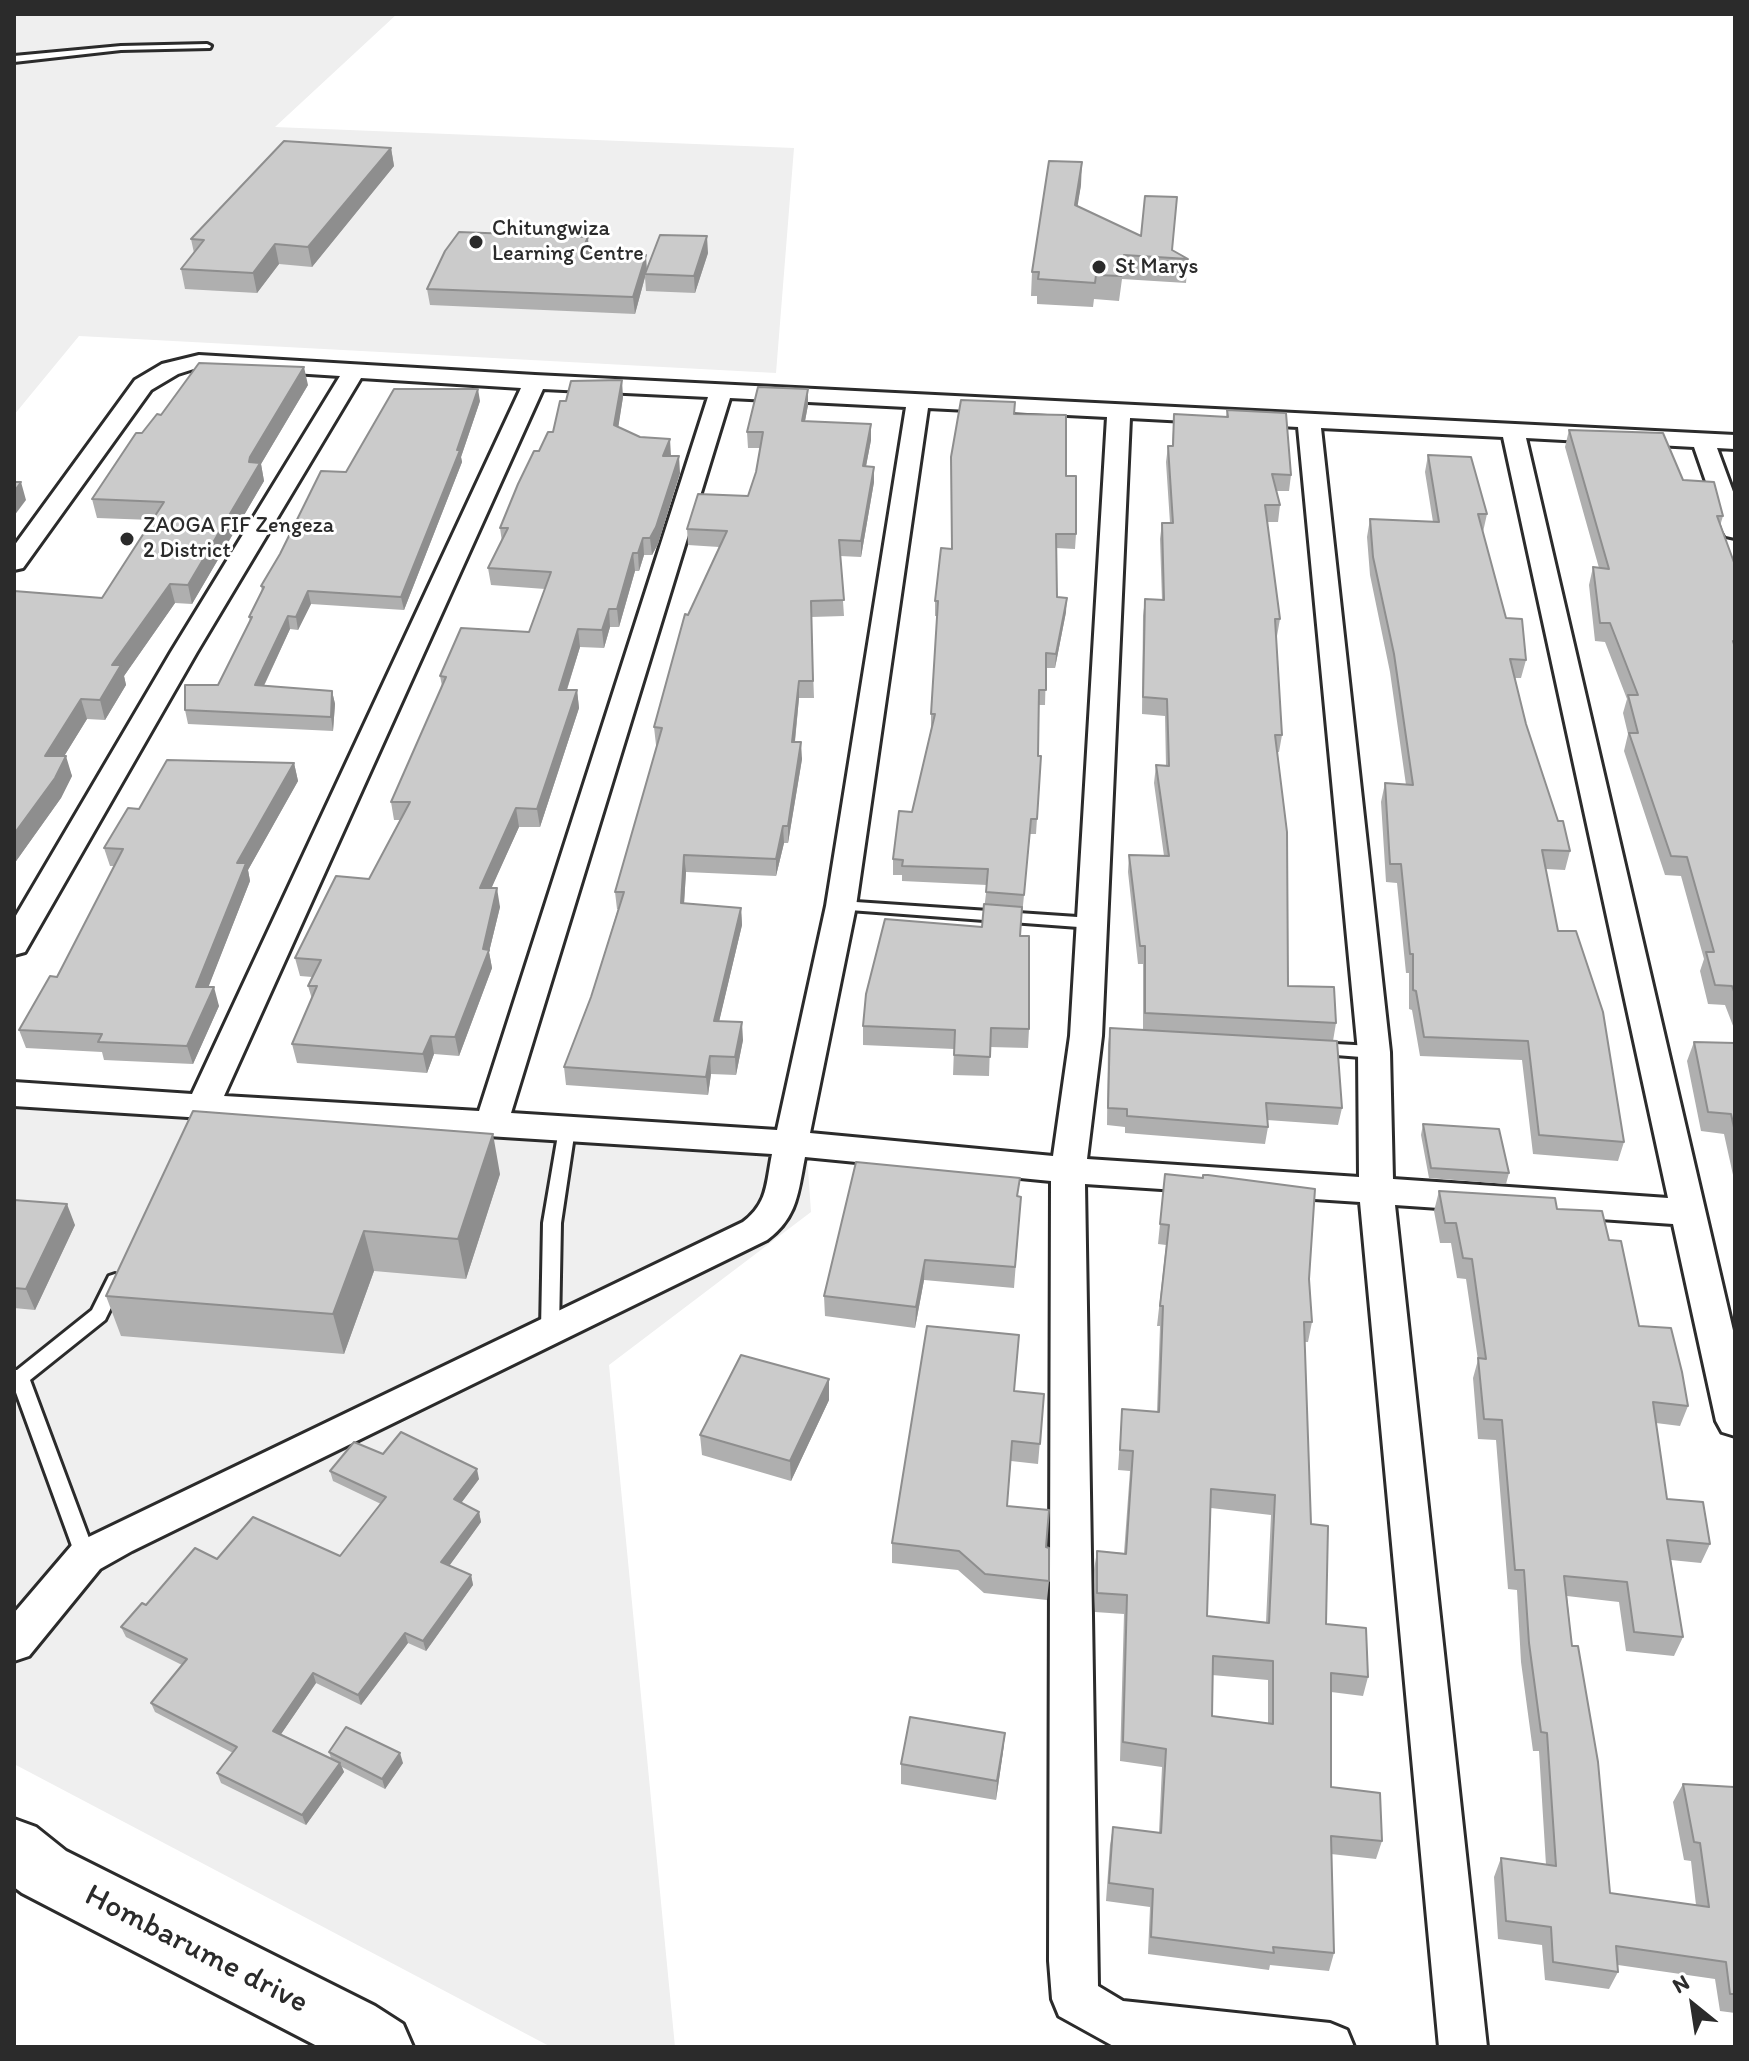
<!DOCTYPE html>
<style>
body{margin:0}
#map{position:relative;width:1749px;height:2061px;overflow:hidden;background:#fff;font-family:Itim,sans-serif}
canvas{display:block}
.frame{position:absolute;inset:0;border:16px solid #2b2b2b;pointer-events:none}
.north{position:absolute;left:1653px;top:1965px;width:80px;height:80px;-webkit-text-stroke:6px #fff;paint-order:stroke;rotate:330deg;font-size:22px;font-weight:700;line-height:32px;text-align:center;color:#2b2b2b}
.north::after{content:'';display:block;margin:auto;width:28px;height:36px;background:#2b2b2b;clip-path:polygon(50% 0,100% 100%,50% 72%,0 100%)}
</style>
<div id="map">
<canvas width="1749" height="2061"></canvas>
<div class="frame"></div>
<div class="north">N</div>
</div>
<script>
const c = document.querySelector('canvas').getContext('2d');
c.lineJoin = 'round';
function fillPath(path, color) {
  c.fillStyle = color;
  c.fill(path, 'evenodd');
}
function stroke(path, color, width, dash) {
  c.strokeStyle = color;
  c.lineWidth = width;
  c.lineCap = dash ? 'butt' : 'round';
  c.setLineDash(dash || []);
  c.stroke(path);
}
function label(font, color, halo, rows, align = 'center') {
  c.font = font + ' Itim,sans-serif';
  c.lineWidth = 6;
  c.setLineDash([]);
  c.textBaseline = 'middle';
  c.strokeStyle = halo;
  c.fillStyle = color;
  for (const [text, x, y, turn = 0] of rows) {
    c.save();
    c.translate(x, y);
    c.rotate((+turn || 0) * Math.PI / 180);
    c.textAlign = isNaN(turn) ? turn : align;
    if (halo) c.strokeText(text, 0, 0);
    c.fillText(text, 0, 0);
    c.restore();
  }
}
const built = new Path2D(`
 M14,14H397L275,127L794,148L776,373L79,336L14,415Z
 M14,1106L807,1154L811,1212L609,1365L675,2047H551L14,1764Z`);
const lane = new Path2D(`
 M207,44L211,46L210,48L121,50L14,62V56L121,46Z
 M841,901L1092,918L1100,923L1092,928L836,909L833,906L836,903Z
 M1316,1043L1374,1046L1382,1052L1374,1058L1310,1053L1308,1049L1310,1045Z
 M567,1123L573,1125L575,1129L561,1223L559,1330L556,1335L550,1337L544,1335L541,1330L543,1223L559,1129L561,1125Z
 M115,1274L121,1276L124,1281L105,1320L30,1380L96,1557L93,1563L86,1566L79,1563L76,1557L14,1387V1370H17L92,1310L109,1276Z`);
const street = new Path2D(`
 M199,355L535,375L1735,435V449L1717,448L1735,497V538L1726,536L1723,531L1694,447L1526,438L1735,1339V1436L1722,1432L1716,1421L1673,1224L1395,1205L1487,2047H1439L1360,1202L1085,1184L1098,1986L1123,2001L1330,2023L1347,2030L1354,2047H1115L1059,2016L1052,1999L1049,1961L1051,1181L805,1157C798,1192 798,1217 767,1240L132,1551L100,1569L29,1656L14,1661V1613L72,1545L743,1222C768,1203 766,1184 772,1154L14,1106V1082L192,1094L521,388L361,378L197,652L29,945L25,952L14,955V919L171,652L340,376L200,367L178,374L151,390L23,568L14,570V546L135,380L162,364ZM543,389L708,397L479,1111L224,1096ZM730,398L906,407L826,906L777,1130L511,1113ZM928,408L1107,417L1070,1036L1053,1156L810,1133L856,906ZM1130,418L1298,427L1358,1052L1359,1177L1087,1159L1102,1036ZM1321,428L1503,437L1668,1198L1393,1179L1390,1052Z`);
const secondary = new Path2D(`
 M14,1819L36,1827L66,1851L375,2006L403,2024L413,2047H319L22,1893L14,1887Z`);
const wall = new Path2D(`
 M391,148L394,166L312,267L279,264L257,293L185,289L181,269L194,253L191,239Z
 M1081,185L1077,206L1188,259L1186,283L1122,279L1119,301L1094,299L1093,307L1037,304V296H1031L1032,272Z
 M589,253L647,269L708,253L695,293L646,291L645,277L635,314L430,305L427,289Z
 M308,385L261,464L264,481L192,604L175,603L124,676L126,685L105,720L87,719L64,756L72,776L61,798L14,864V591L102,598L152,520L97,518L92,499L142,433L161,415Z
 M623,397L618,427L671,456L680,473L658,544L652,555H644L639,571H635L619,627H610L604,648L580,647L567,690H577L579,708L540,827H519L491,888L500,907L489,952L492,968L459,1056L434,1054L427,1073L297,1063L292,1044L312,999L308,986L312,977L300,976L295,958L369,879L400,820H394L391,802L442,686L440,676L529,632L545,589L491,585L488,568L502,542L500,528L539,451L553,432Z
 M480,401L461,457L462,462L404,610L311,604L298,630L290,629L264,686L332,691L335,704L333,731L188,724L185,710L218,685L250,622L249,617L262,591L261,586L346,472Z
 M808,405L805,421L871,440L866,466L874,482L861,557L840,556L844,616L811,617L814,698H799L795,742L802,759L788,843H784L776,876L686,872L684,903L741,908L742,925L719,1021L743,1040L736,1075L711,1074L708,1095L566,1085L564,1067L591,997L618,909H617L615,892L657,745H656L654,727L688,615L719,547L688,545L687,529L748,496L756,472L760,448H748L747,432Z
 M1227,410L1291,475L1289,491H1276L1280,505L1278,522H1267L1280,619L1277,636H1276L1282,735L1279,752H1277L1288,986L1336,1023L1333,1041L1342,1108L1338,1125L1267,1120L1268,1127L1265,1144L1125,1133V1127L1107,1125L1108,1045L1110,1028L1143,1030V964H1138L1128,872L1129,855L1164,856L1154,783L1156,765L1166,766L1165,716L1142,714L1143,616L1145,599L1162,600L1160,539L1162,523H1170L1166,462L1168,446H1172L1174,414L1226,417Z
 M1015,414L1066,476L1076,534L1075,549L1056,548L1057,597L1066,612L1055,668H1046L1045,705H1039L1038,756H1041L1036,834H1030L1020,936L1029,1029L1028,1048L990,1047L989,1076L953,1075L954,1049L863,1045V1026L982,927L987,885L902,881V875H893V859L912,812L931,729V714L937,616H935V601L951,549Z
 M1569,430L1683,480L1723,516L1720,526L1735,565V1031L1725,1005L1708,1004L1700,971L1704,959L1681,876L1665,875L1624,751L1628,734L1623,713L1627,699L1605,642L1595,641L1589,585L1593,567L1599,568L1565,447Z
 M1428,455L1487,514L1483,532L1506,618L1526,660L1521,678H1515L1526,724L1558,821L1570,851L1565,870L1546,869L1558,931L1624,1142L1618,1161L1533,1154L1522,1060L1420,1056L1412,1010L1409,1009V973H1406L1397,883L1386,882L1381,802L1385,783L1406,785L1390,672L1370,575L1367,537L1370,519L1433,522L1425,472Z
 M294,763L298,781L248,870L250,881L208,987L219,1006L193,1064L104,1060L102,1052L26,1048L19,1030L57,977L114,866H110L104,848L139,809Z
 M1694,1042L1735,1043V1184L1724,1134L1701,1131L1687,1061Z
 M1423,1124L1509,1173L1506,1184L1429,1178L1421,1135Z
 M500,1174L466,1279L374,1271L344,1354L121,1336L106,1296Z
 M1165,1174L1309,1279L1312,1322L1308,1342H1304L1311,1524L1326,1624L1368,1677L1363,1696L1331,1692V1787L1382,1841L1376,1859L1331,1854L1334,1953L1329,1971L1270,1965L1269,1970L1148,1954L1150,1907L1106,1901L1110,1845L1113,1827L1159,1833L1162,1767L1120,1761L1124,1614L1095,1612L1094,1570L1097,1551L1124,1553L1130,1471L1118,1470L1122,1409L1157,1412L1160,1326H1157L1166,1245L1158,1244ZM1211,1508L1271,1515L1266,1622L1207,1616ZM1212,1675L1268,1680V1723L1212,1716Z
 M1439,1191L1557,1209L1609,1240L1639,1326L1688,1406L1680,1426L1656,1423L1667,1499L1710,1544L1701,1563L1671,1560L1683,1637L1674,1656L1626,1651L1619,1602L1567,1596L1572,1646L1610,1893L1696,1905L1691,1861L1684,1860L1673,1802L1683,1784L1735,1793V2013L1720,2011L1715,1979L1618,1965V1972L1609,1989L1545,1980L1542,1945L1498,1939L1494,1877L1501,1858L1546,1865L1539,1751H1533L1521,1662L1517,1590L1508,1589L1496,1440L1478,1439L1473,1378L1478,1360L1466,1279L1457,1278L1451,1243H1440L1434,1211Z
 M1019,1197H1021L1014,1288L924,1280L915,1328L825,1316L824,1296Z
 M14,1200L75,1225L35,1310L14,1308Z
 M1019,1335L1014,1391L1044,1394L1038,1464L1011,1461L1007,1506L1046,1547L1049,1581L1047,1600L984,1593L958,1570L892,1563V1543Z
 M829,1400L791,1481L702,1455L700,1435Z
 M383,1454L479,1479L461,1503L479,1512L481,1522L449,1566L471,1575L473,1585L426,1651L408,1643L361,1705L316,1683L281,1734L331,1758L329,1752L403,1763L385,1789L342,1767L344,1772L306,1825L221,1783L217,1773L233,1753L155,1712L151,1703L182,1665L126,1637L121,1627L146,1605L217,1559L340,1556L381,1504L333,1481L330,1471Z
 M1005,1733L1003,1752L996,1800L901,1784V1764Z`);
const shadedWall = new Path2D(`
 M391,148L394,166L312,267L308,247Z
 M1082,162L1081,185L1074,228L1075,205Z
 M707,236L708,253L695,293L694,276Z
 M588,237L589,253H581Z
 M275,244L279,264L257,293L253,273Z
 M646,255L647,271L645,274V277L635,314L633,297Z
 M304,367L308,385L261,464L264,481L192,604L188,585L249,462L250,457Z
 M622,380L623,397L616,442L614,425Z
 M478,389L480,401L461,457L462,462L404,610L401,597L457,450Z
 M808,389V405L802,437V421Z
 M871,424V440L863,482V466Z
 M670,439L671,456H663Z
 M679,456L680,473L658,544L652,555L650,538Z
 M874,467V482L861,557V541Z
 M21,482L26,500L14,516V492Z
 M643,538L644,555L639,571L638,553Z
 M633,553L635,571L619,627L617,609Z
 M170,584L175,603L124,676L126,685L105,720L100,700L112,665Z
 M308,591L311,604L298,630L296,617Z
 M1067,598L1066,612L1055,668L1056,654Z
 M609,609L610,627L604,648L602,630Z
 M288,616L290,629L258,698L255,685Z
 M578,629L580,647L561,708L559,690Z
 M799,681V698L793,759L792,742Z
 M577,690L579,708L540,827L537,809Z
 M332,691L335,704L333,731L331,717Z
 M81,699L87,719L52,776L45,756Z
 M801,742L802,759L788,843V826Z
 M66,756L72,776L61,798L14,864V834Z
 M294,763L298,781L248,870L250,881L201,1006L196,987L237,863Z
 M516,808L519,827L483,907L480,888Z
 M783,826L784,843L776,876V859Z
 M684,855L686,872L683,920L681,903Z
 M497,888L500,907L489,952L492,968L459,1056L455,1037L483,949Z
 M741,908L742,925L715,1039L714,1021Z
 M214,987L219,1006L193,1064L187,1046Z
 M742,1022L743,1040L736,1075L735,1057Z
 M431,1036L434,1054L427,1073L423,1054Z
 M710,1056L711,1074L708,1095L706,1077Z
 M493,1134L500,1174L466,1279L458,1239Z
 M67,1204L75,1225L35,1310L26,1289Z
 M364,1231L374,1271L344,1354L333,1314Z
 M925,1260L924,1280L915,1328L916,1307Z
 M829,1379V1400L791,1481L790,1461Z
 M477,1469L479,1479L456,1510L454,1499Z
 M479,1512L481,1522L444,1573L441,1562Z
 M471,1575L473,1585L426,1651L423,1641Z
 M405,1633L408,1643L361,1705L358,1695Z
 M313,1673L316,1683L277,1740L273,1731Z
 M1005,1733L1003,1752L996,1800L997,1781Z
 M400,1753L403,1763L385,1789L382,1779Z
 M340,1763L344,1772L306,1825L302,1815Z`);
const building = new Path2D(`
 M284,141L391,148L308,247L275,244L253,273L181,269L204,240L191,239Z
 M1049,161L1082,162L1075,205L1141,236L1145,196L1177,197L1172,250L1188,259L1124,255L1121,276L1096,275L1095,283L1038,279L1039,272H1032Z
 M459,232L588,237L581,253L646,255L633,297L427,289L445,251Z
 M660,235L707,236L694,276L645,274Z
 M199,363L304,367L250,457L249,462L260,463L188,585L170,584L112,665H121L100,700L81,699L45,756H66L55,778L14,834V591L102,598L164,502L92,499L136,433H142L157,414L161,415Z
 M622,380L614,425L640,437L670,439L663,456H679L656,527L650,538H643L638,553H633L617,609H609L602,630L578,629L559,690H577L537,809L516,808L480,888H497L483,949L489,950L455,1037L431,1036L423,1054L292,1044L317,986H308L321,960L295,958L336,876L369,879L410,802H391L446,677L440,676L461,628L529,632L551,572L488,568L508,528H500L518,484L534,451H539L548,432H553L560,401H566L571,381Z
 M758,387L808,389L802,421L871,424L863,466L874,467L861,541L839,540L844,600L811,601L813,681H799L792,742H801L788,826H783L776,859L684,855L681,903L741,908L714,1021L742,1022L735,1057L710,1056L706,1077L564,1067L591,997L624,892H615L662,728L654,727L685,614L688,615L727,531L687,529L698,494L748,496L756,472L763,432H747Z
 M394,389H478L457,450H460L401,597L308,591L296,617L288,616L255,685L332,691L331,717L185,710V685H218L252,617H249L264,587L261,586L280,554L321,471L346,472Z
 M961,400L1015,402L1014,414L1066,415V476H1076V534H1056L1057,597L1067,598L1056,654L1046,653V690H1039L1038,756H1041L1037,819H1031L1024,895L986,892L988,869L902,866L903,860L893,859L899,811L912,812L935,714H931L938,601H935L941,548L952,549L951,457Z
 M1227,410L1286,413L1291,475L1272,474L1280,505H1265L1280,619H1275L1282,735H1275L1287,832L1288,986L1334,987L1336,1023L1145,1013V946H1140L1129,855L1169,856L1156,765L1169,766L1167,699L1143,697L1145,599L1164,600L1162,523H1173L1168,446H1173L1174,414L1228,417Z
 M1569,430L1663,433L1683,480L1714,482L1723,516H1717L1735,565V642L1733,641L1735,648V994L1732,986L1715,985L1706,952H1714L1687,857L1671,856L1629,733H1638L1628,695H1638L1610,623H1600L1593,567L1609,569Z
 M1428,455L1471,457L1487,514H1478L1506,618L1522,619L1526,660L1510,659L1526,724L1558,821H1563L1570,851L1542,850L1558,931H1576L1603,1012L1624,1142L1539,1135L1528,1041L1424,1037L1416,991L1413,990V954H1410L1401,864H1390L1385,783L1413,785L1394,654L1373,557L1370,519L1439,522Z
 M14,482H21L14,492Z
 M167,760L294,763L237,863H246L196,987H214L187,1046L98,1042L102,1034L19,1030L50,976L57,977L123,849L104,848L128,808L139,809Z
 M984,904L1022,907L1020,936H1029V1029L991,1028L990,1057L954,1055L955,1030L863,1026L866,994L885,919L982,927Z
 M1110,1028L1337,1041L1342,1108L1266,1103L1268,1127L1127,1116V1109L1108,1108Z
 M1694,1042L1735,1043V1132L1731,1114L1708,1112Z
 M193,1111L493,1134L458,1239L364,1231L333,1314L106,1296Z
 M1423,1124L1499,1129L1509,1173L1431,1168Z
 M856,1162L1020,1178L1017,1196L1021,1197L1015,1267L925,1260L916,1307L824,1296Z
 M1165,1174L1203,1178V1175H1208L1315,1189L1309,1279L1312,1322H1304L1311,1524L1328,1526L1326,1624L1366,1628L1368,1677L1331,1673V1787L1380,1793L1382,1841L1331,1836L1334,1953L1273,1947L1274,1953L1151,1937L1153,1889L1109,1883L1113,1827L1161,1833L1166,1749L1123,1742L1127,1595L1097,1593V1551L1126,1554L1133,1451L1120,1450L1122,1409L1159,1412L1163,1306H1160L1169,1225L1160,1224ZM1211,1489L1275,1495L1269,1623L1207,1616ZM1213,1656L1273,1661V1724L1212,1716Z
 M1439,1191L1555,1198L1557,1209L1602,1211L1609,1240L1621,1241L1639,1326L1671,1328L1682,1372L1688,1406L1653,1402L1667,1499L1703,1502L1710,1544L1667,1540L1683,1637L1634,1632L1627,1582L1564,1576L1572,1646H1578L1598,1762L1610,1893L1709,1907L1700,1843L1694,1842L1683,1784L1734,1787L1735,1793V1994H1730L1726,1962L1616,1946L1618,1972L1553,1962L1551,1927L1506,1921L1501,1858L1556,1866L1547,1733L1541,1732L1529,1643L1524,1570H1515L1502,1420L1484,1419L1478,1358L1486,1359L1472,1259L1463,1258L1456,1223H1445Z
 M14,1200L67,1204L26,1289L14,1288Z
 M927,1326L1019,1335L1014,1391L1044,1394L1040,1444L1012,1441L1007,1506L1049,1510L1046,1547L1049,1548V1581L985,1574L959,1551L892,1543Z
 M741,1355L829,1379L790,1461L700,1435Z
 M401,1432L477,1469L454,1499L479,1512L441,1562L471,1575L423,1641L405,1633L358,1695L313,1673L273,1731L340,1763L302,1815L217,1773L237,1747L151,1703L187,1659L121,1627L142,1603L146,1605L195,1548L217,1559L253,1517L340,1556L386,1497L330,1471L354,1442L383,1454Z
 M910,1717L1005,1733L997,1781L901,1764Z
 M346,1727L400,1753L382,1779L329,1752Z`);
const markers = [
 [476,242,8,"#2b2b2b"],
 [1099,267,8,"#2b2b2b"],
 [127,539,8,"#2b2b2b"]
];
const farPoinames = [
 ["Chitungwiza",492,229],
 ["Learning Centre",492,254],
 ["St Marys",1115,267],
 ["ZAOGA FIF Zengeza",143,526],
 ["2 District",143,551]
];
const nearStreetnames = [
 ["Hombarume drive",196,1950,27]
];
fillPath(built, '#efefef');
stroke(lane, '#2b2b2b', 6);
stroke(street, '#2b2b2b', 6);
stroke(secondary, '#2b2b2b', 6);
fillPath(lane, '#fff');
fillPath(street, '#fff');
fillPath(secondary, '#fff');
fillPath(wall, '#afafaf');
fillPath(shadedWall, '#8e8e8e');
fillPath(building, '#cbcbcb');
stroke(building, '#8e8e8e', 2);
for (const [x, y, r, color] of markers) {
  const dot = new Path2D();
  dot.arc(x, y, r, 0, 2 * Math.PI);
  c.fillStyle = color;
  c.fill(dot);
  stroke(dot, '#fff', 3);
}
label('22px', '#2b2b2b', '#fff', farPoinames, 'left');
label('32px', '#2b2b2b', '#fff', nearStreetnames);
</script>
